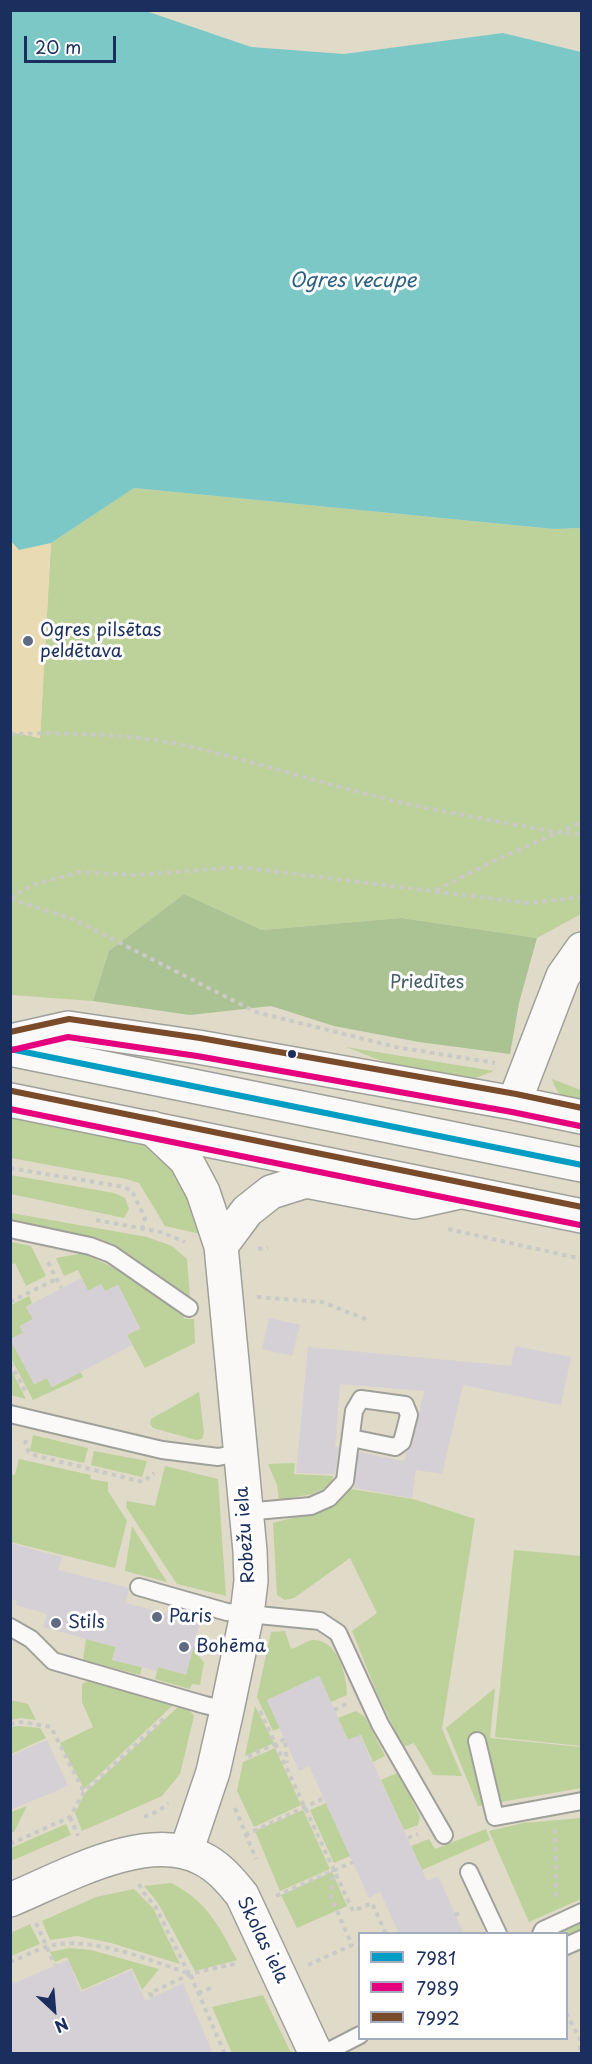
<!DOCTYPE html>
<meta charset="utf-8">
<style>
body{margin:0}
#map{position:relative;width:592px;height:2064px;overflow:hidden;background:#e0dac8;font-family:"Playpen Sans",sans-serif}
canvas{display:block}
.frame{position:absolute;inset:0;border:12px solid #1b2f5e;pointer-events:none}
.legend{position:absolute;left:358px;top:1932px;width:210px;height:108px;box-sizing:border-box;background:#fff;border:2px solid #a4acbf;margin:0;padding:8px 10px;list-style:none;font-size:18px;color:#1b2f5e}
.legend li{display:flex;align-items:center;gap:12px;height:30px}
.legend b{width:30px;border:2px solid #a4acbf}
.north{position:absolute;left:24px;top:1980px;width:60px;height:60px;-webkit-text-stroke:4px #fff;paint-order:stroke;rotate:154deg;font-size:16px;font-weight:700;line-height:24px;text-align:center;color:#1b2f5e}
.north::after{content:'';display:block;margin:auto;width:21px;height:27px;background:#1b2f5e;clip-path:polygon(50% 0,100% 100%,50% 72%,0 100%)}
.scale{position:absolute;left:24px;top:36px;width:92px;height:27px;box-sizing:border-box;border:3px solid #1b2f5e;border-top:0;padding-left:8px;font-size:18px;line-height:21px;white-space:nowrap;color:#1b2f5e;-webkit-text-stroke:4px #fff;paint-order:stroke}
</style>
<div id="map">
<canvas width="592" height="2064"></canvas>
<div class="frame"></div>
<ul class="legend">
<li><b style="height:8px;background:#039dc3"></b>7981</li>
<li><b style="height:8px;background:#e5007d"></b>7989</li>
<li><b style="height:8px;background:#7a4b2a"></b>7992</li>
</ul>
<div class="north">N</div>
<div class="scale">20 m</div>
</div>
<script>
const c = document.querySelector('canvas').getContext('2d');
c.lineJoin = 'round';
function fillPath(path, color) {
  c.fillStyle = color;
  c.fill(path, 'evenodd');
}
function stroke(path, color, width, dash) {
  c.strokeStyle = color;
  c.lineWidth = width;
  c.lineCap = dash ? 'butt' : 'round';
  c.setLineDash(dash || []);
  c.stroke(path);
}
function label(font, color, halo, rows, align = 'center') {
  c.font = font + ' "Playpen Sans",sans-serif';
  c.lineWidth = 6;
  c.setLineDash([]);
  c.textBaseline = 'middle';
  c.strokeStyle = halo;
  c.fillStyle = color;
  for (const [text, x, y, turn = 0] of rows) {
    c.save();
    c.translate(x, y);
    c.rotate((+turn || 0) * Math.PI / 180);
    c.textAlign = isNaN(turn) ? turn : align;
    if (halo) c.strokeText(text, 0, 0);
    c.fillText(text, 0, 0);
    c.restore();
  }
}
const green = new Path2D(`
 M134,488L554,529L581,528V914L537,938L401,918L262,930L184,894L109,951L93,1001L11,995L10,732L40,738L51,543Z
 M346,1047L494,1071L470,1080L397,1067Z
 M552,1079L581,1090V1109C566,1103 557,1095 552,1079Z
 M10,1115L139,1141L160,1153L184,1174L201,1234L165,1226L139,1183L126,1179L11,1158Z
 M10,1175L114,1193L125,1198L129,1209L124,1218L11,1194Z
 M11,1213L147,1237L172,1246L187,1259L190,1298L104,1242L11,1219Z
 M11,1242L31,1246L46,1276L26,1286L15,1263L11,1265Z
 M84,1253L120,1271L181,1310L184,1319H194L195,1343L145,1368L127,1335L140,1328L118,1285L105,1291L101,1284L88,1291L78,1270L64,1276L56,1258Z
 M29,1296L32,1303L26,1307L33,1319L20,1326L23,1333L11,1339V1305Z
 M11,1340L34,1384L47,1378L52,1387L81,1372L83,1377L33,1400L11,1358Z
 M10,1369H11L26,1399L11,1395Z
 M199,1392L204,1432L202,1439L196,1440L153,1428L150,1424L151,1419Z
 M33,1435L88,1448L84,1463L30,1451Z
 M94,1451L147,1461L142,1477L91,1465Z
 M19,1459L91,1475L90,1479L108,1482V1491L127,1521L115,1568L11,1542V1474L15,1475Z
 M295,1463L294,1474L333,1476L332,1485L312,1494L279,1500L277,1485L268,1464Z
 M165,1466L218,1479L226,1596L177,1584L126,1507L127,1501L155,1506Z
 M351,1489L413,1499L475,1519L442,1729L462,1776L433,1775L414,1743L403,1747L377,1693L352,1631L377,1613L350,1558L294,1598L285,1600L277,1595L273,1523L322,1510Z
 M132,1526L167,1582L125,1571Z
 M514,1550L581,1556V1746L495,1737Z
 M285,1631L291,1649C298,1647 306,1641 313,1640C338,1639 347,1677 347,1695L331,1702L319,1676L267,1700L280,1728L273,1731L257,1697L271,1632Z
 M86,1639L116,1647L112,1660L142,1667L140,1675L83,1660Z
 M193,1648L204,1663L200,1685L192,1684L190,1689L155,1679L158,1667L186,1674Z
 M88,1681L173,1705L84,1789L60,1743L93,1727L82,1702V1684Z
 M495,1688L490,1738L581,1747V1788L478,1806L446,1728Z
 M11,1700L28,1704L36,1720L21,1718L11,1720Z
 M255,1706L274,1743L245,1756Z
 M178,1707L190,1711L194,1716L180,1774L162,1796L82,1831L75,1813L85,1793Z
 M356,1711L365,1717L385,1756L373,1762L361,1735L348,1740L338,1718Z
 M19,1726L40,1728L46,1738L11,1754V1727Z
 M275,1748L301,1805L254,1827L237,1791L243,1762Z
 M399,1772L420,1817L418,1825L404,1830L381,1780Z
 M326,1803L350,1856L334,1863L310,1810Z
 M27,1806L14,1832L11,1833V1812Z
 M303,1810L330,1869L280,1891L255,1831Z
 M581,1818V1899L529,1922L489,1831L523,1823Z
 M66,1824L71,1835L11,1861V1848Z
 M486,1829L490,1840L422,1870L411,1846L429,1839L435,1849Z
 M332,1872L347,1906L297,1928L281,1895Z
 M171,1883C207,1901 219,1926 237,1960L195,1971L158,1903L144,1886Z
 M134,1889L153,1908L180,1964L111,1943L77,1936L50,1940L42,1921L96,1897Z
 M581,1915V1933L567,1940L566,1934H546Z
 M30,1924L40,1944L11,1956V1933Z
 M70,1948L91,1950L159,1969L142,1990L132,1968L82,1990L67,1957L55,1962L50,1952Z
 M263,1995L291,2053H232L212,2007Z`);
const forest = new Path2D(`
 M184,894L262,930L401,918L537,938L519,1003L510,1054L419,1042L334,1026L271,1006L190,1015L93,1001L109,951Z`);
const sand = new Path2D(`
 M10,540L19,550L51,543L40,738L11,732Z`);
const water = new Path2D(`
 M10,11H146L251,47L344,54L503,33L581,52V528L554,529L134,488L51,543L19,550L10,540Z`);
const building = new Path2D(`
 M81,1278L88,1291L101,1284L105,1291L118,1285L140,1329L127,1335L132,1345L81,1372L51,1387L47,1378L34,1384L10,1339L23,1333L20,1326L33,1319L26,1307Z
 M269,1318L300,1325L292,1356L262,1349Z
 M515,1346L571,1357L561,1405L463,1385L442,1474L416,1470L412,1498L355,1488L356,1475L359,1452L404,1461L407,1452L412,1445L424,1391L340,1384L335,1447H339L335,1474L296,1473L308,1347L511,1366Z
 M10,1543L62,1557L58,1570L129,1588L126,1603L200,1623L186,1675L158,1667L157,1671L112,1660L116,1647L43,1627L47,1614L16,1605L17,1601L10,1599Z
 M319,1676L348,1740L360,1735L427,1881L438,1876L464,1934H399L380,1892L369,1898L309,1766L299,1771L267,1700Z
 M47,1740L68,1786L10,1810V1756Z
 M68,1960L81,1992L132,1970L145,2001L183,1983L213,2054H10V1985Z`);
const path = new Path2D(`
 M10,734C74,732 139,734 201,749C273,767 344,790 417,806C465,816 513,824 561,833L582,834
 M436,890L498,859L582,822
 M10,898L33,885L80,872L136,875L239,867L528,903L582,897
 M10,899L73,919L256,1012L396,1047L495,1063
 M10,1168L124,1187L132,1191L145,1218L142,1229
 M96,1220L161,1232L185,1242
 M448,1229L582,1259
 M258,1249L268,1248
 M48,1262L61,1288
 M257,1297L322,1302L368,1320
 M10,1302L56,1279
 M10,1363L26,1392
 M26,1440L25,1445L29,1452L37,1456L143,1482L154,1473
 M193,1648L208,1653
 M334,1710L346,1704
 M260,1711L353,1911L372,1903L386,1934
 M10,1724L21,1722L51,1727L84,1792
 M248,1757L285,1739L287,1763
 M235,1808L256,1859
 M70,1817L78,1836
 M144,1817L160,1810L168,1803
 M555,1829L556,1899
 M245,1835L324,1798
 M408,1838L418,1834
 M10,1844L70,1817L84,1792L164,1718
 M139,1884L143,1892L155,1906L189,1974
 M276,1896L353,1862
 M455,1915L463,1911
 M36,1923L55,1965
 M10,1962C26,1956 42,1946 59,1944C98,1939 153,1961 190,1974L225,2054
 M308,1965L352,1945L331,1897L333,1870
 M198,1993L211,1988
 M152,1997L150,1993L190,1974L238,1963
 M566,2013L580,2039V2054`);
const lane = new Path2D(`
 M10,1229L90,1246L111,1254L189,1308
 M10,1414L162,1450L218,1457L239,1453
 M245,1512L311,1506L329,1498L345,1481L354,1411L361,1399L405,1405L409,1415L402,1442L395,1447L351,1438
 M139,1587L227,1612L320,1621L338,1633L380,1724L444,1835
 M10,1627L31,1639L53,1661L205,1705L227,1710
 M477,1741L495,1817L582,1801
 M469,1872L498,1934
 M541,1934L543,1930L582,1912
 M566,1946L582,1939
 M323,2054L360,2035`);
const street = new Path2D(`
 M10,1041L68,1028L198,1047L514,1103L582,1117
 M514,1103L563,976L582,949
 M152,1128L186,1160L203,1192L221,1246L250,1551L251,1581L247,1614L227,1710L213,1772L186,1852
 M221,1246L247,1211L271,1192L306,1181L415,1202L460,1192`);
const secondary = new Path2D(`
 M10,1900C63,1878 146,1830 201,1858C218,1866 230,1880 242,1895L316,2054`);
const highway = new Path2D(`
 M10,1049L582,1165
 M10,1100L582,1216`);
const bus1 = new Path2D(`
 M10,1049L582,1165`);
const bus2 = new Path2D(`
 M12,1050L68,1037L197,1056L512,1112L580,1126
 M10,1109L580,1225`);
const bus3 = new Path2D(`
 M10,1032L69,1019L200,1038L516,1094L582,1108
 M12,1091L582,1207`);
const markers = [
 [28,641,6,"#606b83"],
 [292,1054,5,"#1b2f5e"],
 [157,1617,6,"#606b83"],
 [56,1623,6,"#606b83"],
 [184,1647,6,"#606b83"]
];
const poiNames = [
 ["Ogres pilsētas",40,631],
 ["peldētava",40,652],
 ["Paris",169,1617],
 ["Stils",68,1623],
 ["Bohēma",196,1647]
];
const parkNames = [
 ["Priedītes",427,983]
];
const streetNames = [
 ["Robežu iela",246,1535,-94],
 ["Skolas iela",262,1940,64]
];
const waterNames = [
 ["Ogres vecupe",353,281]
];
fillPath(green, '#bdd19b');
fillPath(forest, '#abc293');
fillPath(sand, '#e8dab1');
fillPath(water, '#7cc8c7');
fillPath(building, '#d5d0d5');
stroke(lane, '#a0a09b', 20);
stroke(street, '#a0a09b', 36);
stroke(secondary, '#a0a09b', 36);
stroke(highway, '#a0a09b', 36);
stroke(path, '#c9c9c8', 4, [4.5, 4.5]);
stroke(lane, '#faf9f7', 16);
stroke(street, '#faf9f7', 33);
stroke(secondary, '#faf9f7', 33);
stroke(highway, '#faf9f7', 33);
stroke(bus1, '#039dc3', 6);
stroke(bus2, '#e5007d', 6);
stroke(bus3, '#7a4b2a', 6);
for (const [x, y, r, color] of markers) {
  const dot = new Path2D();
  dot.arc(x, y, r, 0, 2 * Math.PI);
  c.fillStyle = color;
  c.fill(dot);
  stroke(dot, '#fff', 2);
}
label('18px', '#1b2f5e', '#fff', poiNames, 'left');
label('18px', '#435e65', '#fff', parkNames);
label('18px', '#1b2f5e', '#fff', streetNames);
label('italic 20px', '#2e6282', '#fff', waterNames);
</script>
